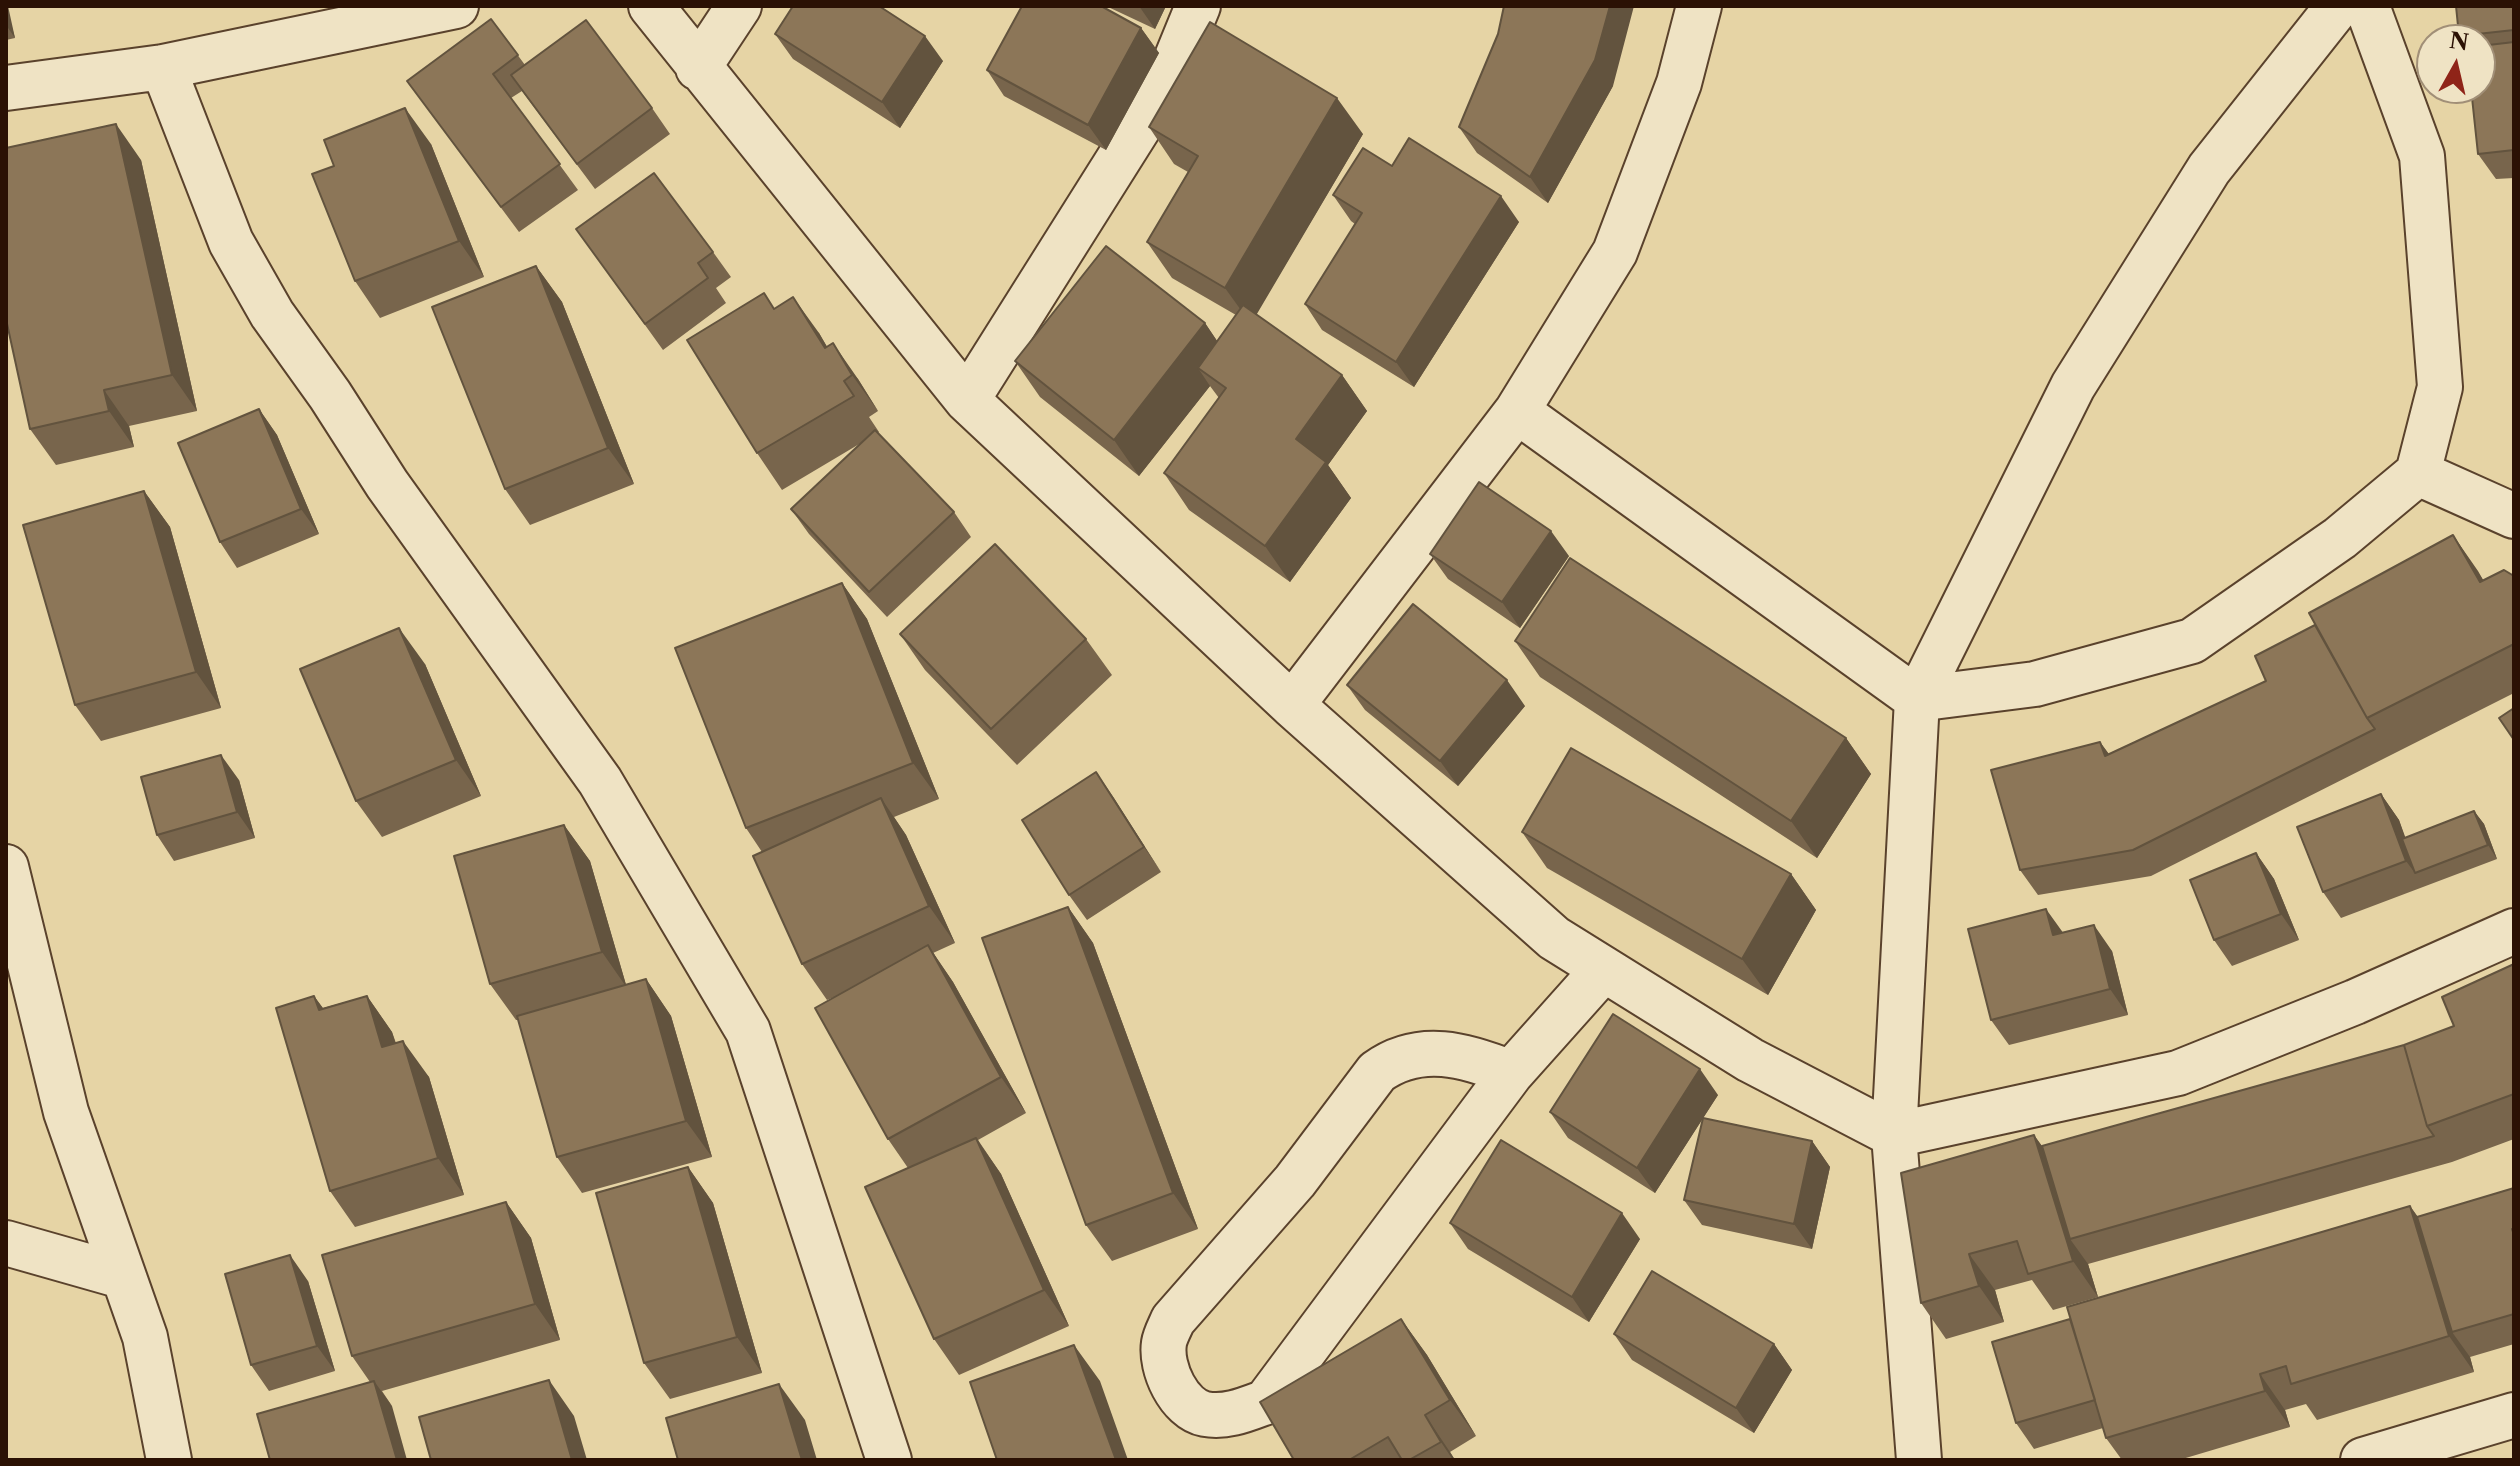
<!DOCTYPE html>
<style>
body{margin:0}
#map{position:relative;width:2520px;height:1466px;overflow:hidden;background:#e6d4a5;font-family:"Libre Caslon Text",serif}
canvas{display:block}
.frame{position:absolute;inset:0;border:8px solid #2b1104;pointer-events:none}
.north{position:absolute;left:2416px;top:24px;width:80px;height:80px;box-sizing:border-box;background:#efe3c4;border:2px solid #a18f77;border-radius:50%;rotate:8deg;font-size:22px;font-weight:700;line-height:32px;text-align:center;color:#2b1104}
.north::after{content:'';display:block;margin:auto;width:28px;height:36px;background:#8f2418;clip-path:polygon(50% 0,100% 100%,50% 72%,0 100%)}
</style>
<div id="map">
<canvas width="2520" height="1466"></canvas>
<div class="frame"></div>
<div class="north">N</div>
</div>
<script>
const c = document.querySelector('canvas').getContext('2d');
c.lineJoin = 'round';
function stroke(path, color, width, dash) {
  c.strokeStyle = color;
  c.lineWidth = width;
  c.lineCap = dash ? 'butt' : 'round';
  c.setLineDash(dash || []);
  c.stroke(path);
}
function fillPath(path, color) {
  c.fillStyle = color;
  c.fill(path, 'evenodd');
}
const minor = new Path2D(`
 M651,6L967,400L1292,705L1554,938L1750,1060L1894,1135L2178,1073L2355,1002L2514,931
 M163,67L231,242L272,314L330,395L387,484L600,781L748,1031L889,1460
 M698,68L739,6
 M6,88L163,67L456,6
 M967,400L1166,84L1198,6
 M1517,411L1917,699L2035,684L2192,641L2340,538L2418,473L2440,387L2422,156L2367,6
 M2418,473L2514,516
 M1292,705L1517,411L1615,252L1679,83L1699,6
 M6,867L66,1112L145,1337L169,1460
 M1511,1073C1466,1055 1420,1041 1377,1072L1295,1181L1173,1320C1170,1327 1165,1336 1164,1343C1160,1368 1179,1409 1205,1414C1227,1418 1247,1409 1266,1402L1511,1073L1603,970
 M6,1243L122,1276
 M1919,1460L1894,1135L1917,699L2073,386L2209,169L2338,6
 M2363,1460L2514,1415`);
const wall = new Path2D(`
 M6,6L15,38L6,40Z
 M1106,6H1166L1155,29Z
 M2514,6V178L2496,179L2478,154L2480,40H2461L2459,36Z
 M491,19L525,65L652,108L670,134L595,189L522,91L511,98L578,190L519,232L407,81Z
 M1141,28L1159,53L1106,150L1004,96L987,70Z
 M775,34L943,61L900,128L793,59Z
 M1613,86L1548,203L1477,153L1459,127Z
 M1149,127L1363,134L1256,314L1342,375L1367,411L1328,465L1351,498L1290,582L1189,510L1164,473L1219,398L1210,386L1139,476L1040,397L1015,361L1205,323L1217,341L1236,315L1172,278L1147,242L1188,172L1174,164Z
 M431,144L484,277L380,318L355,281Z
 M141,160L197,411L129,426L134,447L56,465L30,429Z
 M1392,166L1519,222L1414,387L1322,330L1305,304L1355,224L1351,221L1333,195Z
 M576,229L713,252L731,277L716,288L726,303L663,350Z
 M536,266L562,302L634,484L530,525L505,489Z
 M775,308L819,333L827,347L858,379L878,411L869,417L879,432L878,433L954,512L971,537L887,617L809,534L791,509L861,443L782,490L757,453Z
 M259,409L277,435L319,534L237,568L220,542Z
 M144,491L170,527L221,708L101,741L75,705Z
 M2453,535L2483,580L2514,576V693L2151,876L2038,895L2020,870L2100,742L2109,754L2266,681L2315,625Z
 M1430,554L1569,556L1520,628L1448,579Z
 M842,583L867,619L939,799L894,817L906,835L955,943L933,953L953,982L1026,1113L978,1140L1001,1174L1069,1326L959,1375L934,1339L908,1168L888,1139L837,996L827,1000L802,964L762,852L746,828Z
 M900,634L1086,639L1112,675L1017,765L925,670Z
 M1515,641L1846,738L1871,774L1817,858L1540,677Z
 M425,664L481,796L382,837L356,801Z
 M1347,685L1525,706L1458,786L1365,710Z
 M1096,772L1161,872L1087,920L1069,895Z
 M239,780L255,838L174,861L157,835Z
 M2381,794L2399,820L2405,838L2474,811L2484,824L2497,859L2341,918L2323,892Z
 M564,825L590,861L626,985L646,979L671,1016L712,1157L582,1193L557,1157L518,1020H516L490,984Z
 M1522,832L1791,874L1816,910L1768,995L1547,868Z
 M2256,853L2274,879L2299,940L2232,966L2214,940Z
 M1068,907L1093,943L1198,1229L1112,1261L1086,1225Z
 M2063,932L2112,951L2128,1015L2009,1045L1991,1020Z
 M2514,964V1139L2452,1162L2088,1264L2098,1297L2053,1310L2032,1280L1995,1290L2004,1322L1946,1339L1921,1303L2034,1135L2042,1146L2404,1045L2454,1026Z
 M314,996L323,1008L367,996L392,1032L396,1043L429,1077L464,1195L355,1227L330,1191Z
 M1718,1095L1703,1118L1812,1141L1830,1167L1812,1249L1702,1225L1684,1200L1703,1118L1655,1193L1568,1138L1550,1112Z
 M688,1167L713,1203L762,1373L670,1399L644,1363Z
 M2514,1188V1344L2470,1357L2474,1372L2317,1420L2306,1404L2285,1410L2290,1427L2179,1460H2122L2106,1438L2103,1428L2034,1449L2016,1423L2070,1319L2410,1206L2418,1217Z
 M506,1202L531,1238L560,1340L382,1391L392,1406L370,1382L352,1356Z
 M1450,1223L1640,1239L1589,1322L1468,1249Z
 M308,1281L335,1371L269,1391L251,1365Z
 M1401,1319L1427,1355L1476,1436L1450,1452L1455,1460H1294Z
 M1614,1334L1774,1344L1792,1370L1754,1433L1632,1360Z`);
const shadedWall = new Path2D(`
 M6,6H8L15,38L6,25Z
 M1139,6H1166L1155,29Z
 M1610,6H1634L1613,86L1548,203L1530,177Z
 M1141,28L1159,53L1106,150L1088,125Z
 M925,36L943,61L900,128L882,102Z
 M1337,98L1363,134L1251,324L1225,288Z
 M405,108L431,144L484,277L459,241Z
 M116,124L141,160L197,411L172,375Z
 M1501,196L1519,222L1414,387L1396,362Z
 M536,266L562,302L634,484L608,448Z
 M793,297L819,333L846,379L825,348Z
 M1205,323L1230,360L1198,368L1210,386L1139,476L1114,440Z
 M833,343L858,379L878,411L852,375Z
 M1342,375L1367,411L1328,465L1351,498L1290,582L1265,546L1296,439Z
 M104,390L129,426L134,447L109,411Z
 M259,409L277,435L319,534L301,509Z
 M144,491L170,527L221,708L196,672Z
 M1551,531L1569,556L1520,628L1502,602Z
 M2453,535L2478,571L2505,618L2480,582Z
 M842,583L867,619L939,799L913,763Z
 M399,628L425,664L481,796L456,760Z
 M1507,680L1525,706L1458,786L1440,761Z
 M1846,738L1871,774L1817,858L1791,821Z
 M2100,742L2118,767L2105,756Z
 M221,755L239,780L255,838L237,812Z
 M1096,772L1114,798L1161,872L1144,847Z
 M2381,794L2399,820L2418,872L2415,873L2406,861Z
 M881,798L906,835L955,943L929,906Z
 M2474,811L2484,824L2497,859L2488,845Z
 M564,825L590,861L627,988L602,952Z
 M2256,853L2274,879L2299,940L2281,914Z
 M1791,874L1816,910L1768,995L1742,959Z
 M1068,907L1093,943L1198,1229L1173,1193Z
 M2046,909L2064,934L2053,935Z
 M2094,925L2112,951L2128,1015L2110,989Z
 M928,945L953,982L1026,1113L1001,1077Z
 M646,979L671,1016L712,1157L686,1121Z
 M314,996L340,1032L319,1010Z
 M367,996L392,1032L408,1084L382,1047Z
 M403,1041L429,1077L464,1195L438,1158Z
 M1700,1069L1718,1095L1655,1193L1637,1168Z
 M2034,1135L2060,1172L2070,1239L2088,1264L2098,1297L2073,1261Z
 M976,1138L1001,1174L1069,1326L1044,1290Z
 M1812,1141L1830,1167L1812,1249L1794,1224Z
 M688,1167L713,1203L762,1373L737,1337Z
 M506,1202L531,1238L560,1340L535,1304Z
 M2410,1206L2435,1242L2452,1332L2470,1357L2474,1372L2449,1336Z
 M1622,1213L1640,1239L1589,1322L1572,1297Z
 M1969,1254L1995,1290L2004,1322L1979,1286Z
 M290,1255L308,1281L335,1371L317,1346Z
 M1401,1319L1427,1355L1476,1436L1450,1400Z
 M1774,1344L1792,1370L1754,1433L1736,1408Z
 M1074,1345L1100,1381L1128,1460H1116Z
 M2260,1374L2285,1410L2290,1427L2265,1391Z
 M549,1380L574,1416L587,1460H572Z
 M374,1381L392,1406L407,1460H397Z
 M779,1384L805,1420L817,1460H802Z
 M1425,1415L1450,1452L1455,1460H1453L1441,1442Z`);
const building = new Path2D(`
 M793,6H879L925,36L882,102L775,34Z
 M1022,6H1101L1141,28L1088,125L987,70Z
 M1504,6H1610L1595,60L1530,177L1459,127L1498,34Z
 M2456,6H2514V30L2459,36Z
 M491,19L518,55L493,74L560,164L501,207L407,81Z
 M586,20L652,108L577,164L511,75Z
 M1210,22L1337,98L1225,288L1147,242L1198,156L1149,127Z
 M2514,42V150L2478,154L2471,88H2480V46Z
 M405,108L459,241L355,281L312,174L334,166L324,140Z
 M116,124L172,375L104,390L109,411L30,429L6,319V148Z
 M1409,138L1501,196L1396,362L1305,304L1362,213L1333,195L1363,148L1392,166Z
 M654,173L713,252L698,263L708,278L645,324L576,229Z
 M1106,246L1205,323L1114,440L1015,361Z
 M536,266L608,448L505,489L432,307Z
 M764,293L774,309L793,297L825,348L833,343L852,375L844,381L854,396L757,453L687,340Z
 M1243,305L1342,375L1296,439L1326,462L1265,546L1164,473L1226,388L1198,368Z
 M259,409L301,509L220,542L178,443Z
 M875,430L954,512L869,592L791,509Z
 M1479,482L1551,531L1502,602L1430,554Z
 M144,491L196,672L75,705L23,525Z
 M2453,535L2480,582L2504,570L2514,576V644L2367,718L2309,613Z
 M995,544L1086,639L991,729L900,634Z
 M1570,558L1846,738L1791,821L1515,641Z
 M842,583L913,763L746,828L675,648Z
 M1413,604L1507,680L1440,761L1347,685Z
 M2315,625L2367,718L2375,729L2133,850L2020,870L1991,770L2100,742L2105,756L2266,681L2255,656Z
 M399,628L456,760L356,801L300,669Z
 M2514,708V740L2499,718Z
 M1571,748L1791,874L1742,959L1522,832Z
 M221,755L237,812L157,835L141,777Z
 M1096,772L1144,847L1069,895L1022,820Z
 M2381,794L2406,861L2323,892L2297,827Z
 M881,798L929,906L802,964L753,856Z
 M2474,811L2488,845L2415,873L2402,839Z
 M564,825L602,952L490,984L454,856Z
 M2256,853L2281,914L2214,940L2190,880Z
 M1068,907L1173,1193L1086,1225L982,938Z
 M2046,909L2053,935L2094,925L2110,989L1991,1020L1968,929Z
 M928,945L1001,1077L888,1139L815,1008Z
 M2514,964V1094L2427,1126L2404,1045L2454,1026L2442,997Z
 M646,979L686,1121L557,1157L517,1016Z
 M314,996L319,1010L367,996L382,1047L403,1041L438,1158L330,1191L276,1008Z
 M1613,1014L1700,1069L1637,1168L1550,1112Z
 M2404,1045L2427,1126L2434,1136L2070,1239L2042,1146Z
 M1703,1118L1812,1141L1794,1224L1684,1200Z
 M2034,1135L2073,1261L2028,1274L2017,1241L1969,1254L1979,1286L1921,1303L1901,1173Z
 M976,1138L1044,1290L934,1339L865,1187Z
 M1501,1140L1622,1213L1572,1297L1450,1223Z
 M688,1167L737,1337L644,1363L596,1193Z
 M2514,1188V1229H2512L2514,1235V1314L2452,1332L2417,1217Z
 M506,1202L535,1304L352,1356L322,1255Z
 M2410,1206L2449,1336L2291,1384L2286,1366L2260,1374L2265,1391L2106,1438L2067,1307Z
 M290,1255L317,1346L251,1365L225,1274Z
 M1652,1271L1774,1344L1736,1408L1614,1334Z
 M1401,1319L1450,1400L1425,1415L1441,1442L1409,1460H1402L1388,1437L1349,1460H1294L1260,1402Z
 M2070,1319L2095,1400L2016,1423L1992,1342Z
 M1074,1345L1116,1460H997L970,1382Z
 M549,1380L572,1460H431L419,1417Z
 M374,1381L397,1460H270L257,1414Z
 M779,1384L802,1460H678L666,1418Z`);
stroke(minor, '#5a422c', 48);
stroke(minor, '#efe3c4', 44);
fillPath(wall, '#78654c');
fillPath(shadedWall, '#62533e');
fillPath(building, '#8c7658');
stroke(building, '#62533e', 2);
</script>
